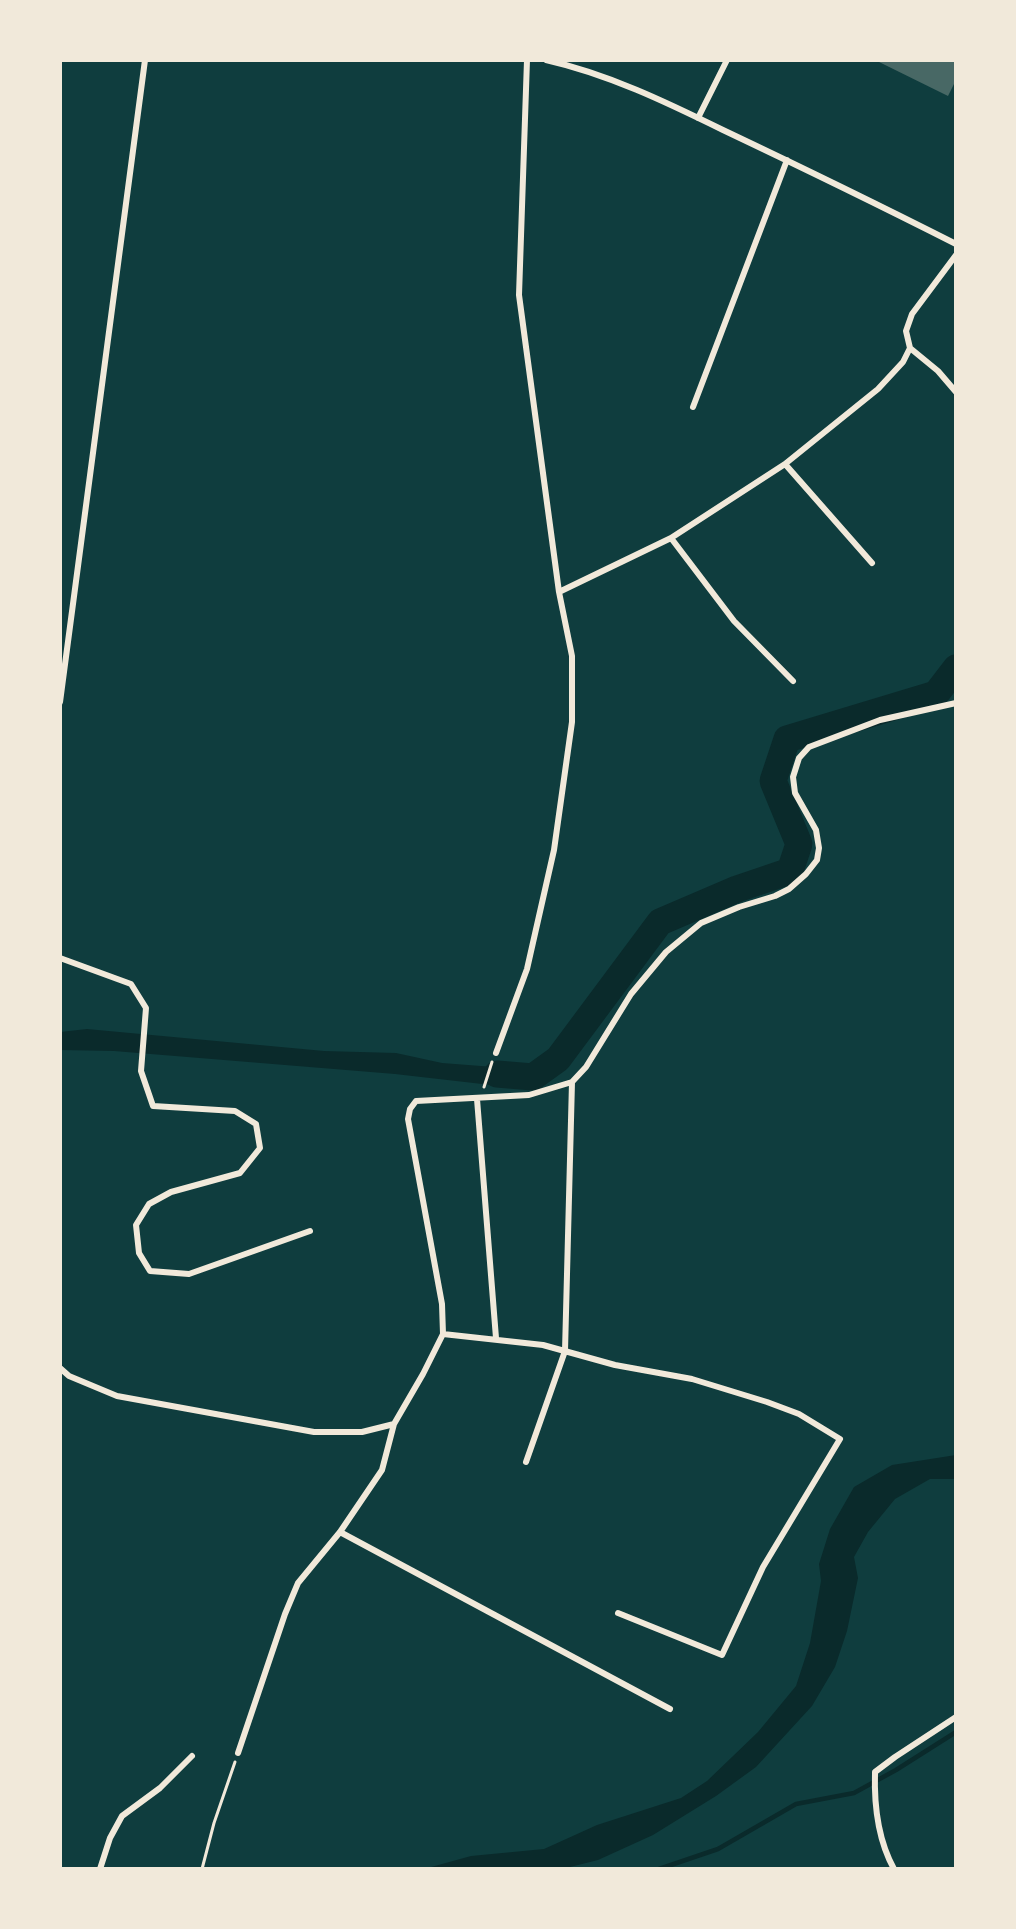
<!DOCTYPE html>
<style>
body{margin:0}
#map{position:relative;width:1016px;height:1929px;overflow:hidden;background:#0f3d3e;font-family:Lato,sans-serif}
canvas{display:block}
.frame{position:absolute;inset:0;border:62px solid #f1e9da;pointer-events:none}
</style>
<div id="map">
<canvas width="1016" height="1929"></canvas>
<div class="frame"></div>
</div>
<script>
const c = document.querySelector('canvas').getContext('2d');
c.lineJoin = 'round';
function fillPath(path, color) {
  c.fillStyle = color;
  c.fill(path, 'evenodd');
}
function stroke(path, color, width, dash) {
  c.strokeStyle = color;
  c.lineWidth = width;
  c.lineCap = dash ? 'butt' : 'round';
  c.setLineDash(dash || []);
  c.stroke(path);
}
const water = new Path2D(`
 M87,1029L324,1051L396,1053L442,1063L520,1069L533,1077L521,1085H491L395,1074L114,1051L60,1050V1032Z
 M956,1455V1479H930L895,1499L868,1532L854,1557L858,1578L847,1631L835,1667L812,1706L756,1767L716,1796L653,1835L598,1860L562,1869H424L471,1856L544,1849L597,1825L681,1798L707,1781L758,1732L796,1686L810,1643L821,1581L819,1564L830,1529L854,1487L892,1465Z`);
const stream = new Path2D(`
 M659,1869L718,1849L796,1804L854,1793L896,1770L956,1732`);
const river = new Path2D(`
 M497,1074L533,1077L558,1059L660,922L737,889L790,871L799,844L773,781L787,739L936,694L956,668`);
const building = new Path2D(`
 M875,60H956V80L948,96Z`);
const path = new Path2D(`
 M484,1087L492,1062
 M202,1869L214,1823L235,1762`);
const minor = new Path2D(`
 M546,60C608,74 666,102 723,130C801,167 879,205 956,244
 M698,118L727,60
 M910,348L938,371L956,392
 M693,407L787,160
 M785,464L872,563
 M671,538L734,621L793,681
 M559,592L671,538L785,464L878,389L903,362L910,348L906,331L912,314L956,255
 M60,702L145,60
 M60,958L131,984L146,1008L141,1071L153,1106L235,1111L256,1124L260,1148L240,1173L171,1192L149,1204L136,1225L139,1253L150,1271L189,1274L310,1231
 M496,1053L527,969L554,850L572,722V656L559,592L519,295L527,60
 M477,1099L496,1338
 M443,1334L543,1345L615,1365L692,1379L767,1402L799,1414L840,1439L763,1567L722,1655L618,1613
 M60,1368L69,1376L117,1396L314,1432H362L394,1424
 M526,1462L565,1351L572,1082
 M340,1532L670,1709
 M238,1753L285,1614L298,1583L340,1532L382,1470L394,1424L423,1374L443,1334L442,1304L408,1119L410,1109L416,1101L529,1095L572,1082L586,1067L631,994L666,952L701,923L739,907L775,896L789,889L806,874L817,860L819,848L816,830L795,793L793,777L799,758L809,747L880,720L956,703
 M100,1869L110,1838L122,1816L160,1788L192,1756
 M894,1869C878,1840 874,1804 875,1772L895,1757L956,1717`);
fillPath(water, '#0a2a2b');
stroke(stream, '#0a2a2b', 4.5);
stroke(river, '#0a2a2b', 27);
fillPath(building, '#486865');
stroke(path, '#f1e9da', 3);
stroke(minor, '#f1e9da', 6);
</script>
